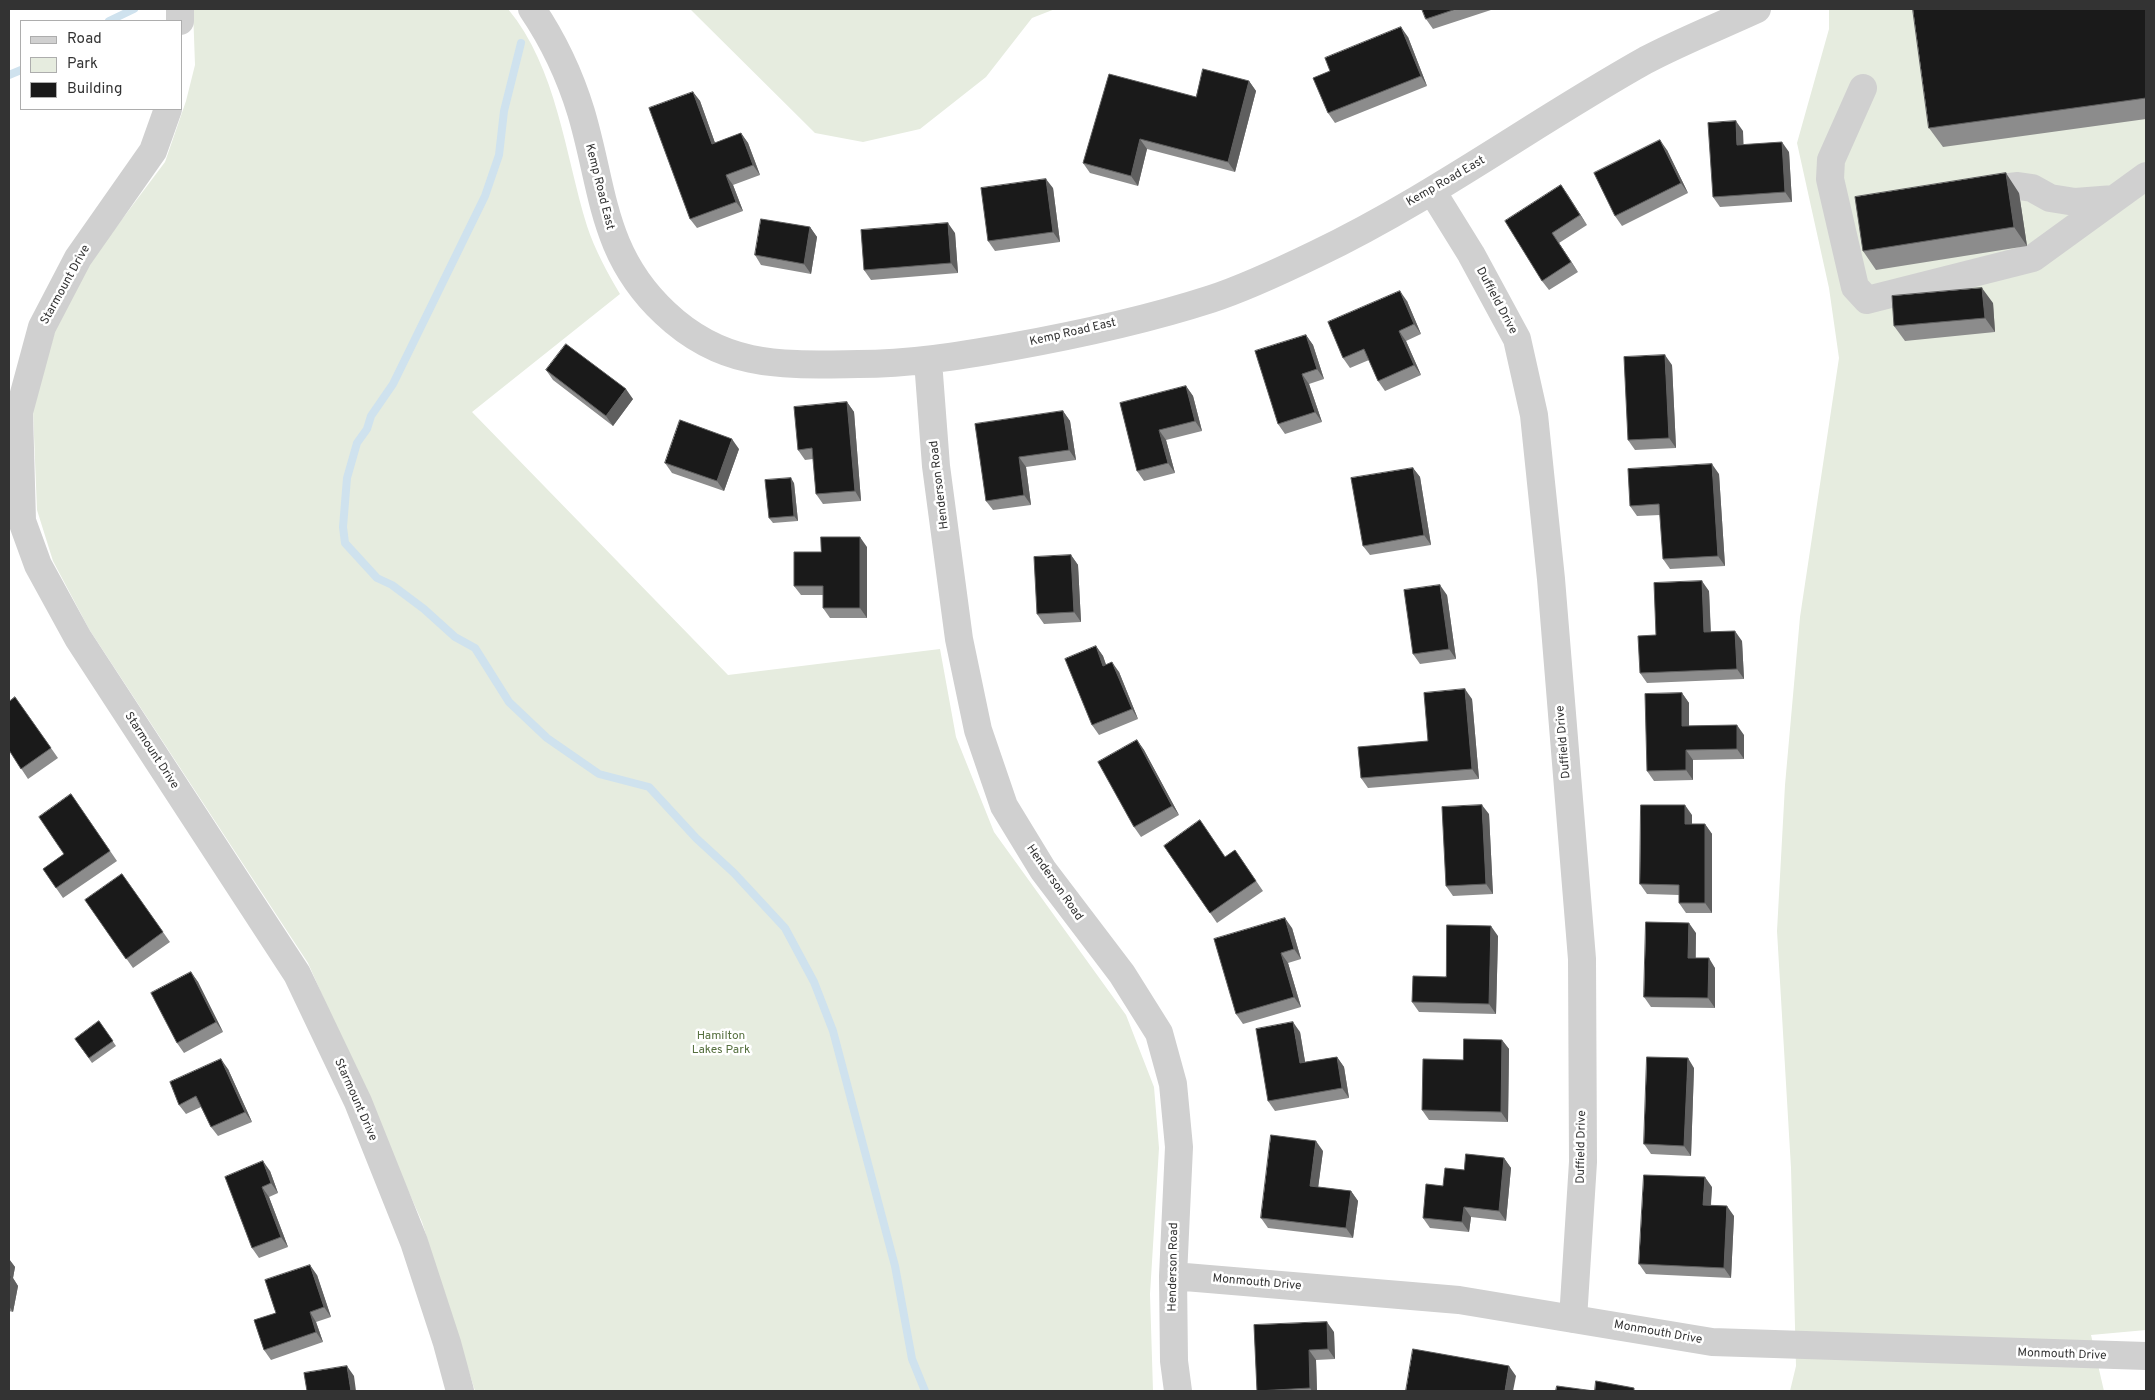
<!DOCTYPE html>
<style>
body{margin:0}
#map{position:relative;width:2155px;height:1400px;overflow:hidden;background:#fff;font-family:Overpass,sans-serif}
canvas{display:block}
.frame{position:absolute;inset:0;border:10px solid #333;pointer-events:none}
.legend{position:absolute;left:20px;top:20px;width:162px;height:90px;box-sizing:border-box;background:#fff;border:1px solid #adadad;margin:0;padding:6px 9px;list-style:none;font-size:15px;color:#333}
.legend li{display:flex;align-items:center;gap:10px;height:25px}
.legend b{width:25px;border:1px solid #adadad}
</style>
<div id="map">
<canvas width="2155" height="1400"></canvas>
<div class="frame"></div>
<ul class="legend">
<li><b style="height:6px;background:#d0d0d0"></b>Road</li>
<li><b style="height:14px;background:#e6ecdf"></b>Park</li>
<li><b style="height:14px;background:#1a1a1a"></b>Building</li>
</ul>
</div>
<script>
const c = document.querySelector('canvas').getContext('2d');
c.lineJoin = 'round';
function fillPath(path, color) {
  c.fillStyle = color;
  c.fill(path, 'evenodd');
}
function stroke(path, color, width, dash) {
  c.strokeStyle = color;
  c.lineWidth = width;
  c.lineCap = dash ? 'butt' : 'round';
  c.setLineDash(dash || []);
  c.stroke(path);
}
function label(font, color, halo, rows, align = 'center') {
  c.font = font + ' Overpass,sans-serif';
  c.lineWidth = 5;
  c.setLineDash([]);
  c.textBaseline = 'middle';
  c.strokeStyle = halo;
  c.fillStyle = color;
  for (const [text, x, y, turn = 0] of rows) {
    c.save();
    c.translate(x, y);
    c.rotate((+turn || 0) * Math.PI / 180);
    c.textAlign = isNaN(turn) ? turn : align;
    if (halo) c.strokeText(text, 0, 0);
    c.fillText(text, 0, 0);
    c.restore();
  }
}
const green = new Path2D(`
 M193,9H508C557,68 565,154 587,226C595,250 607,272 620,294L472,412L728,675L940,649L956,737L994,832L1126,1015L1154,1087L1159,1148L1150,1294L1153,1391H475L422,1222L308,963L89,629L53,561L37,510L33,410L56,327L87,266L165,162L186,101L195,65Z
 M690,9H1055L1032,18L986,77L920,129L863,142L815,133Z
 M1829,9H2146V1330L2091,1335L2104,1391H1790L1796,1366L1791,1168L1777,931L1785,785L1800,617L1839,358L1829,288L1797,143L1829,29Z`);
const stream = new Path2D(`
 M109,21L134,9
 M521,43L504,111L499,155L485,196L393,384L371,416L367,429L357,443L347,478L343,527L345,543L377,578L392,585L424,609L455,637L475,648L509,702L547,738L599,774L649,787L696,838L734,873L785,928L814,982L833,1031L895,1266L912,1359L925,1391
 M9,75L21,70`);
const minor = new Path2D(`
 M180,9V21
 M532,9C553,40 570,76 581,112C604,189 601,253 665,313C724,369 783,365 858,364C910,364 959,356 1010,347C1077,335 1146,320 1211,299C1245,288 1283,270 1316,254C1431,199 1535,122 1646,60C1682,41 1720,26 1757,9
 M1863,88L1831,160L1830,179L1855,287L1867,300L2033,258L2146,176
 M168,109L153,151L78,258L42,327L19,412L22,521L38,565L78,638L297,974L358,1102L414,1242L447,1343L460,1391
 M1432,191L1471,254L1517,339L1534,415L1551,579L1582,959L1583,1162L1573,1319
 M1977,191L2018,186L2032,188L2050,198L2075,202L2114,199
 M928,361L936,466L959,639L978,730L1004,806L1043,870L1122,974L1159,1033L1173,1084L1179,1147L1173,1276L1174,1361L1178,1391
 M1173,1276L1459,1300L1712,1342L2146,1356`);
const wall = new Path2D(`
 M1422,9H1494L1433,29L1426,19Z
 M2146,9V119L1943,147L1929,128Z
 M1408,37L1427,86L1335,123L1328,113L1330,71Z
 M1249,81L1256,91L1235,172L1147,149L1138,186L1090,173L1083,163L1196,97Z
 M693,92L700,101L715,143L741,133L748,143L760,175L733,185L743,211L697,228L690,219Z
 M1743,131V145L1789,152L1792,202L1720,207L1713,197Z
 M1667,150L1688,193L1622,226L1615,216Z
 M1561,185L1587,225L1559,243L1578,272L1549,290L1542,281Z
 M1053,188L1060,242L995,251L988,241Z
 M2019,193L2027,246L1876,270L1863,251Z
 M810,227L817,237L811,274L761,265L755,255Z
 M955,233L958,273L871,280L864,270Z
 M1407,301L1421,334L1406,341L1421,375L1385,391L1378,381L1369,360L1350,368L1343,358Z
 M1993,303L1995,332L1905,341L1894,326Z
 M1306,335L1313,345L1324,379L1309,384L1322,422L1285,434L1278,424Z
 M1672,365L1676,448L1635,450L1628,440Z
 M546,370L633,399L613,426L553,380Z
 M1186,386L1193,396L1202,431L1166,440L1175,473L1144,481L1137,471L1120,403Z
 M847,402L854,412L861,501L823,504L816,494L813,459L805,460L798,450Z
 M1063,411L1070,421L1076,460L1026,467L1031,505L993,510L986,501L975,424Z
 M739,449L724,491L672,473L665,463Z
 M1413,468L1420,477L1431,545L1370,555L1363,546Z
 M1719,474L1725,566L1670,569L1663,559L1660,515L1637,516L1630,506Z
 M794,483L798,521L773,523L769,518Z
 M867,547V618H830L823,608V595H801L794,586L821,552Z
 M1071,555L1078,565L1081,622L1044,624L1037,614Z
 M1709,591L1711,632L1742,641L1744,679L1647,683L1640,673L1656,635Z
 M1447,595L1456,659L1420,664L1413,654Z
 M1096,646L1103,656L1106,665L1119,672L1138,719L1099,735L1092,725Z
 M1682,693L1689,703V726L1744,735V759L1693,760V780L1654,781L1647,771Z
 M15,697L58,758L28,779L9,750Z
 M1472,699L1479,779L1368,788L1361,778L1428,741Z
 M1137,740L1144,750L1179,815L1141,837L1134,827Z
 M71,794L117,861L63,898L43,869L64,854Z
 M1489,814L1493,894L1453,896L1446,886Z
 M1692,815V824H1705L1712,834V913H1686L1679,903V895L1647,894L1640,884Z
 M1164,846L1225,857L1235,850L1263,891L1217,923Z
 M122,874L170,942L133,968L85,900Z
 M1292,928L1301,959L1288,963L1301,1007L1243,1024L1236,1014Z
 M1696,933V958L1715,968V1008L1651,1007L1644,997Z
 M1498,936L1496,1014L1419,1012L1412,1002Z
 M191,972L198,982L223,1032L184,1053L177,1043Z
 M99,1021L116,1046L92,1063L75,1039Z
 M1300,1032L1305,1062L1337,1057L1344,1067L1349,1098L1275,1111L1268,1101Z
 M1502,1040L1509,1049L1508,1122L1429,1120L1422,1110L1463,1060Z
 M1694,1068L1691,1156L1651,1154L1644,1144Z
 M228,1069L252,1122L218,1136L211,1127L201,1107L186,1114L179,1105Z
 M1323,1151L1318,1187L1351,1191L1358,1201L1353,1238L1268,1228L1261,1218Z
 M1504,1158L1511,1168L1506,1221L1471,1217L1469,1232L1430,1228L1423,1218L1443,1186L1464,1170Z
 M270,1171L278,1193L269,1197L288,1247L259,1258L252,1248L225,1177Z
 M1712,1187L1711,1205L1734,1216L1731,1278L1646,1274L1639,1264Z
 M9,1259L15,1267L13,1278L18,1286L13,1312L9,1311Z
 M317,1275L331,1317L316,1322L323,1342L271,1360L264,1350L276,1313Z
 M1254,1325L1334,1332L1335,1359L1316,1360L1317,1391H1257Z`);
const shadedWall = new Path2D(`
 M1401,27L1408,37L1427,86L1421,76Z
 M1249,81L1256,91L1235,172L1228,162Z
 M693,92L700,101L719,154L712,144Z
 M1736,121L1743,131L1744,155L1737,145Z
 M741,133L748,143L760,175L753,165Z
 M1140,139L1147,149L1138,186L1131,176Z
 M1660,140L1667,150L1688,193L1681,183Z
 M1782,142L1789,152L1792,202L1785,192Z
 M2006,173L2019,193L2027,246L2014,227Z
 M726,175L733,185L743,211L736,202Z
 M1046,179L1053,188L1060,242L1053,232Z
 M1561,185L1568,195L1587,225L1580,215Z
 M948,223L955,233L958,273L951,263Z
 M810,227L817,237L811,274L804,264Z
 M1552,233L1559,243L1578,272L1571,262Z
 M1982,288L1993,303L1995,332L1985,318Z
 M1400,291L1407,301L1421,334L1414,324Z
 M1399,331L1406,341L1421,375L1414,365Z
 M1306,335L1313,345L1324,379L1317,369Z
 M1665,355L1672,365L1676,448L1669,438Z
 M1302,374L1309,384L1322,422L1315,412Z
 M1186,386L1193,396L1202,431L1195,421Z
 M626,389L633,399L613,426L606,416Z
 M847,402L854,412L861,501L855,491Z
 M1063,411L1070,421L1076,460L1069,450Z
 M1159,430L1166,440L1175,473L1168,463Z
 M732,439L739,449L724,491L717,481Z
 M1019,457L1026,467L1031,505L1024,495Z
 M1712,464L1719,474L1725,566L1718,556Z
 M1413,468L1420,477L1431,545L1424,535Z
 M791,478L794,483L798,521L794,516Z
 M860,537L867,547V618L860,608Z
 M1071,555L1078,565L1081,622L1074,612Z
 M1702,581L1709,591L1711,642L1704,632Z
 M1440,585L1447,595L1456,659L1449,649Z
 M1735,631L1742,641L1744,679L1737,669Z
 M1096,646L1103,656L1110,676L1103,666Z
 M1112,662L1119,672L1138,719L1132,709Z
 M1465,689L1472,699L1479,779L1472,769Z
 M1682,693L1689,703V736L1682,726Z
 M1737,725L1744,735V759L1737,749Z
 M1137,740L1144,750L1179,815L1172,806Z
 M1686,750L1693,760V780L1686,770Z
 M1482,805L1489,814L1493,894L1486,884Z
 M1685,805L1692,815V834L1685,824Z
 M1705,824L1712,834V913L1705,903Z
 M1285,918L1292,928L1301,959L1294,949Z
 M1689,923L1696,933L1695,967L1688,958Z
 M1491,926L1498,936L1496,1014L1489,1004Z
 M1281,953L1288,963L1301,1007L1294,997Z
 M1709,958L1715,968V1008L1708,998Z
 M191,972L198,982L223,1032L216,1022Z
 M1293,1022L1300,1032L1307,1073L1300,1063Z
 M1502,1040L1509,1049L1508,1122L1501,1112Z
 M1337,1057L1344,1067L1349,1098L1342,1088Z
 M1688,1058L1694,1068L1691,1156L1684,1146Z
 M221,1059L228,1069L252,1122L245,1112Z
 M1316,1141L1323,1151L1317,1196L1310,1186Z
 M1504,1158L1511,1168L1506,1221L1499,1211Z
 M263,1161L270,1171L278,1193L271,1183Z
 M1705,1177L1712,1187L1710,1214L1703,1205Z
 M262,1187L269,1197L288,1247L281,1237Z
 M1351,1191L1358,1201L1353,1238L1346,1228Z
 M1727,1206L1734,1216L1731,1278L1724,1268Z
 M1464,1207L1471,1217L1469,1232L1462,1222Z
 M9,1259L15,1267L13,1278L18,1286L13,1312L9,1306Z
 M310,1265L317,1275L331,1317L324,1307Z
 M310,1312L316,1322L323,1342L316,1332Z
 M1327,1322L1334,1332L1335,1359L1328,1349Z
 M1309,1350L1316,1360L1317,1391H1312L1310,1388Z
 M347,1366L354,1376L356,1391H351Z
 M1509,1366L1516,1376L1513,1391H1505Z`);
const building = new Path2D(`
 M1422,9H1456L1426,19Z
 M1913,9H2146V98L1929,128Z
 M1401,27L1421,76L1328,113L1313,78L1330,71L1325,58Z
 M1203,69L1249,81L1228,162L1140,139L1131,176L1083,163L1109,74L1196,97Z
 M693,92L712,144L741,133L753,165L726,175L736,202L690,219L649,108Z
 M1736,121L1737,145L1782,142L1785,192L1713,197L1708,123Z
 M1660,140L1681,183L1615,216L1594,173Z
 M2006,173L2014,227L1863,251L1855,197Z
 M1046,179L1053,232L988,241L981,188Z
 M1561,185L1580,215L1552,233L1571,262L1542,281L1505,221Z
 M761,219L810,227L804,264L755,255Z
 M948,223L951,263L864,270L861,230Z
 M1982,288L1985,318L1894,326L1892,296Z
 M1400,291L1414,324L1399,331L1414,365L1378,381L1364,349L1343,358L1328,322Z
 M1306,335L1317,369L1302,374L1315,412L1278,424L1255,351Z
 M566,344L626,389L606,416L546,370Z
 M1665,355L1669,438L1628,440L1624,357Z
 M1186,386L1195,421L1159,430L1168,463L1137,471L1120,403Z
 M847,402L855,491L816,494L812,448L798,450L794,407Z
 M1063,411L1069,450L1019,457L1024,495L986,501L975,424Z
 M680,420L732,439L717,481L665,463Z
 M1712,464L1718,556L1663,559L1659,504L1630,506L1628,469Z
 M1413,468L1424,535L1363,546L1351,478Z
 M791,478L794,516L769,518L765,480Z
 M821,537H860V608H823V586H794V552H821Z
 M1071,555L1074,612L1037,614L1034,557Z
 M1702,581L1704,632L1735,631L1737,669L1640,673L1638,636L1656,635L1654,583Z
 M1440,585L1449,649L1413,654L1404,590Z
 M1096,646L1103,666L1112,662L1132,709L1092,725L1065,659Z
 M1465,689L1472,769L1361,778L1358,747L1428,741L1424,693Z
 M1682,693V726L1737,725V749L1686,750V770L1647,771L1645,694Z
 M15,697L51,748L21,769L9,750V702Z
 M1137,740L1172,806L1134,827L1098,762Z
 M71,794L110,851L56,888L43,869L64,854L39,817Z
 M1482,805L1486,884L1446,886L1442,807Z
 M1641,805H1685V824H1705V903H1679V885L1640,884Z
 M1200,820L1225,857L1235,850L1256,881L1210,913L1164,846Z
 M122,874L163,932L126,959L85,900Z
 M1285,918L1294,949L1281,953L1294,997L1236,1014L1214,939Z
 M1646,922L1689,923L1688,958H1709L1708,998L1644,997Z
 M1447,925L1491,926L1489,1004L1412,1002L1413,976L1446,977Z
 M191,972L216,1022L177,1043L151,993Z
 M99,1021L113,1041L89,1058L75,1039Z
 M1293,1022L1300,1063L1337,1057L1342,1088L1268,1101L1256,1029Z
 M1464,1039L1502,1040L1501,1112L1422,1110L1423,1059L1463,1060Z
 M1647,1057L1688,1058L1684,1146L1644,1144Z
 M221,1059L245,1112L211,1127L196,1096L179,1105L170,1082Z
 M1271,1135L1316,1141L1310,1186L1351,1191L1346,1228L1261,1218Z
 M1466,1154L1504,1158L1499,1211L1464,1207L1462,1222L1423,1218L1426,1184L1443,1186L1445,1168L1464,1170Z
 M263,1161L271,1183L262,1187L281,1237L252,1248L225,1177Z
 M1644,1175L1705,1177L1703,1205L1727,1206L1724,1268L1639,1264Z
 M310,1265L324,1307L310,1312L316,1332L264,1350L254,1320L276,1313L265,1280Z
 M9,1276H11L9,1288Z
 M1327,1322L1328,1349L1309,1350L1310,1388L1257,1391L1254,1325Z
 M1413,1349L1509,1366L1505,1391H1406Z
 M347,1366L351,1391H307L304,1373Z
 M1596,1381L1634,1388V1391H1595Z
 M1557,1386L1594,1391H1556Z`);
const streetNames = [
 ["Kemp Road East",1446,182,-30],
 ["Kemp Road East",599,187,76],
 ["Starmount Drive",66,285,-61],
 ["Duffield Drive",1496,301,62],
 ["Kemp Road East",1073,333,-13],
 ["Henderson Road",940,485,-97],
 ["Duffield Drive",1564,742,-95],
 ["Starmount Drive",151,751,57],
 ["Henderson Road",1054,883,55],
 ["Starmount Drive",355,1100,66],
 ["Duffield Drive",1582,1147,-89],
 ["Henderson Road",1174,1267,-89],
 ["Monmouth Drive",1257,1283,5],
 ["Monmouth Drive",1658,1333,10],
 ["Monmouth Drive",2062,1355,2]
];
const parkNames = [
 ["Hamilton",721,1037],
 ["Lakes Park",721,1051]
];
fillPath(green, '#e6ecdf');
stroke(stream, '#cfe2ee', 8);
stroke(minor, '#d0d0d0', 28);
fillPath(wall, '#8c8c8c');
fillPath(shadedWall, '#5f5f5f');
fillPath(building, '#1a1a1a');
stroke(building, '#5f5f5f', 1);
label('12px', '#333', '#fff', streetNames);
label('12px', '#56703f', '#fff', parkNames);
</script>
